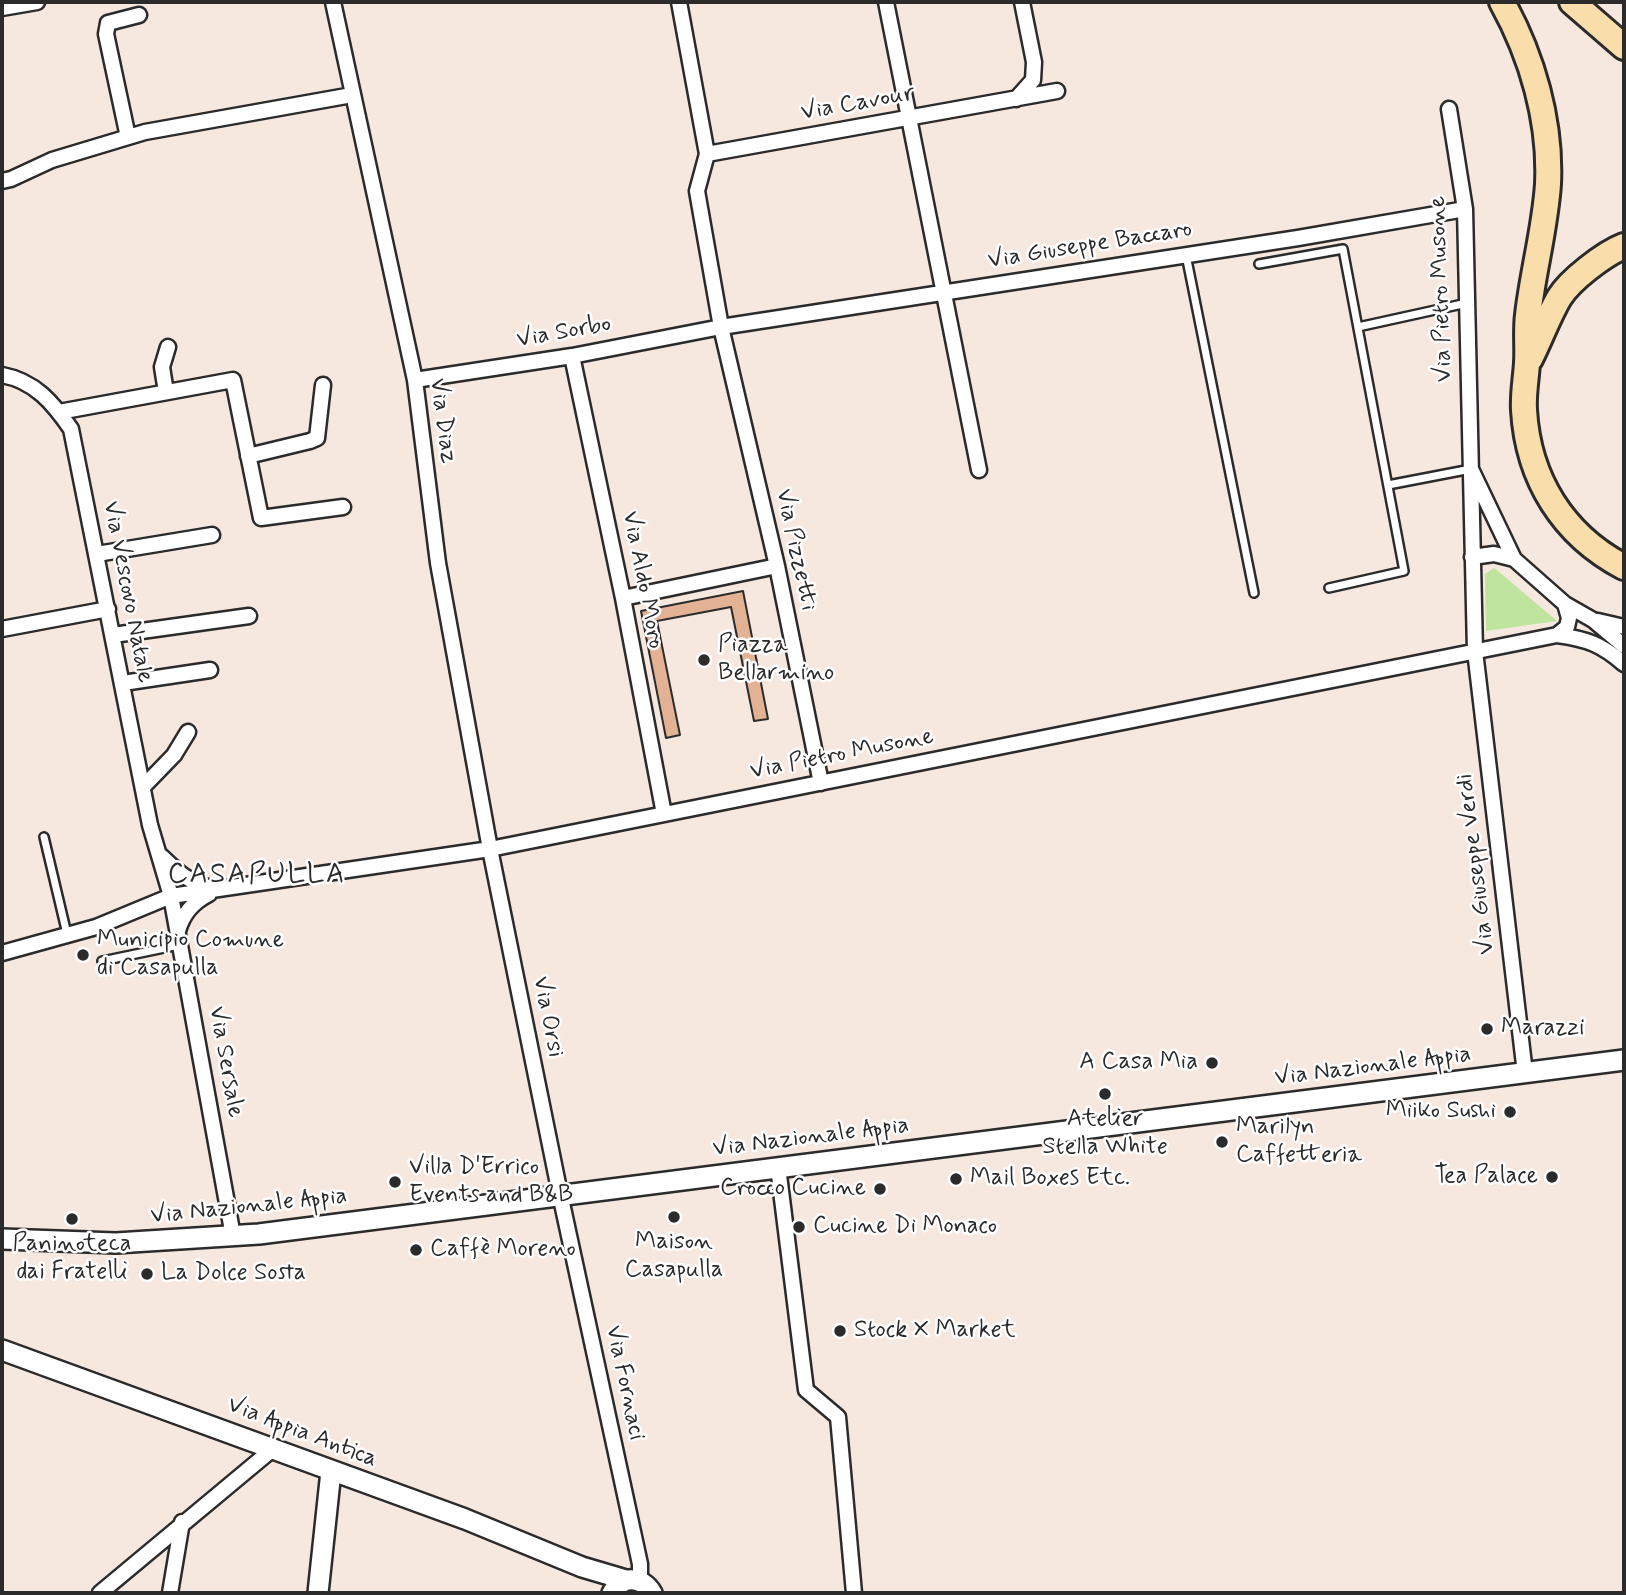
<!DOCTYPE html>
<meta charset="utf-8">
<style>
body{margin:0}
#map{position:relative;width:1626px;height:1595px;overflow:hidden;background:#f7e8df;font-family:Mynerve,sans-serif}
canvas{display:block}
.frame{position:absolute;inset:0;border:4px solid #2b2b2b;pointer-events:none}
</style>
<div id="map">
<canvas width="1626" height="1595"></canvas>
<div class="frame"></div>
</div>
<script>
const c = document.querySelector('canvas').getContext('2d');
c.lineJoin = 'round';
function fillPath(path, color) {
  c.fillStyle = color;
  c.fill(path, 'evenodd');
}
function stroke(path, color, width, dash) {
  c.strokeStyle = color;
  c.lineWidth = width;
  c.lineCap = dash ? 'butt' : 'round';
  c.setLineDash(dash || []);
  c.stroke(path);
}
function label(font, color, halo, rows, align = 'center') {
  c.font = font + ' Mynerve,sans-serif';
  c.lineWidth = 5;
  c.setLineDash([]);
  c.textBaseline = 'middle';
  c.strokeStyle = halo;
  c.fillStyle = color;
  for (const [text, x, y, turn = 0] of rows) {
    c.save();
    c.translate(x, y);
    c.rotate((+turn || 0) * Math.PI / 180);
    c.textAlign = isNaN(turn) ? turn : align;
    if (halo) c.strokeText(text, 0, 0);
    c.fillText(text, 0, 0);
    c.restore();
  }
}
const green = new Path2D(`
 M1494,568L1498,571L1557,621L1486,631L1485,574Z`);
const building = new Path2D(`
 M743,591L768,719L754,721L731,607L657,621L680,735L666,738L641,611Z`);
const lane = new Path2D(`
 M1186,255L1254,593
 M1259,264L1343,249L1404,571L1329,588
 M1358,327L1467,303
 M1388,485L1471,469
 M44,837L67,934
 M102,961L179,945`);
const street = new Path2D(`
 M333,2L415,380L438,563L490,849L560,1194L640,1564V1581
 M679,2L707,154L697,191L721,327L777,566L821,783
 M886,2L979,470
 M2,8L37,2
 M1016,99L1033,80L1034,62L1022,2
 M1449,109L1465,209L1475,651L1525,1073
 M128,137L106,34L108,23L139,15
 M707,154L1057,91
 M2,181L11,179L52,160L145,132L352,95
 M572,356L623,598L664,814
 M2,375C35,381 53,403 71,429L150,825L171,896L233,1236
 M415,380L572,356L721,327L1298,238L1465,209
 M166,392L162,367L168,347
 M59,412L233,380L261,518L343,507
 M248,456L310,441L317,438L323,385
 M97,554L212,535
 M1472,557L1494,554L1514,559
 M623,598L777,566
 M1565,604L1593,620L1624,646
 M1598,621L1624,627
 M2,629L108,609
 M113,635L249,616
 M1557,635C1587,639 1601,644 1624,664
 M123,683L210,670
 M143,787L174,755L188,732
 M159,854C178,872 186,881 211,888
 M178,931C183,913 193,902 209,894
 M2,953L96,927L171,896L490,849L1557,635L1567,627L1569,618L1565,604L1514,559L1471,469
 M778,1167L806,1390L838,1417L854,1593
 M100,1593L274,1448
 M170,1593L182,1522`);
const secondary = new Path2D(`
 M2,1239L116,1243L259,1234L1624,1060
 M2,1350L465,1519L582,1567L626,1580
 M318,1593L331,1471
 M612,1593C622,1575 642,1576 652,1593`);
const highway = new Path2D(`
 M1502,2C1532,56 1551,121 1548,184C1545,229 1533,271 1528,315C1526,331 1528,347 1527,363C1526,379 1523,394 1524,410C1528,479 1563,535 1624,567
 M1572,2L1624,47
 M1530,359C1540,339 1548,317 1559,298C1570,280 1604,254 1624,246`);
const markers = [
 [704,660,7,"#2b2b2b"],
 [83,955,7,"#2b2b2b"],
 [1487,1029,7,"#2b2b2b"],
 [1212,1063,7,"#2b2b2b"],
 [1105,1094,7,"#2b2b2b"],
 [1510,1112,7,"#2b2b2b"],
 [1222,1142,7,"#2b2b2b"],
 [1552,1177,7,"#2b2b2b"],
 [956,1179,7,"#2b2b2b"],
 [395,1182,7,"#2b2b2b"],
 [880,1189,7,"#2b2b2b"],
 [674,1217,7,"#2b2b2b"],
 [72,1219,7,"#2b2b2b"],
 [799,1227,7,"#2b2b2b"],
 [416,1250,7,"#2b2b2b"],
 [147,1274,7,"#2b2b2b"],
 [840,1331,7,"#2b2b2b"]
];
const streetNames = [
 ["Via Cavour",858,104,-10],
 ["Via Giuseppe Baccaro",1090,246,-9],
 ["Via Pietro Musone",1442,289,-92],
 ["Via Sorbo",564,333,-10],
 ["Via Diaz",442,421,82],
 ["Via Pizzetti",795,550,78],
 ["Via Aldo Moro",642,580,79],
 ["Via Vescovo Natale",127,592,79],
 ["Via Pietro Musone",842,755,-11],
 ["Via Giuseppe Verdi",1477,864,-97],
 ["Via Orsi",547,1017,79],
 ["Via Sersale",225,1062,80],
 ["Via Nazionale Appia",1373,1067,-7],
 ["Via Nazionale Appia",811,1138,-7],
 ["Via Nazionale Appia",249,1207,-6],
 ["Via Fornaci",624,1383,78],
 ["Via Appia Antica",302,1433,21]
];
const poiNames = [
 ["Piazza",718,646],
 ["Bellarmino",718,674],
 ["Municipio Comune",97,941],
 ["di Casapulla",97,969],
 ["Marazzi",1501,1029],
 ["A Casa Mia",1198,1063,"right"],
 ["Miiko Sushi",1496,1112,"right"],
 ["Atelier",1105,1120,"center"],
 ["Stella White",1105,1148,"center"],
 ["Marilyn",1236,1128],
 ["Caffetteria",1236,1156],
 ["Villa D'Errico",409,1168],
 ["Events and B&B",409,1196],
 ["Tea Palace",1538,1177,"right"],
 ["Mail Boxes Etc.",970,1179],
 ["Crocco Cucine",866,1189,"right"],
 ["Cucine Di Monaco",813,1227],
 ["Maison",674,1243,"center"],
 ["Casapulla",674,1271,"center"],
 ["Paninoteca",72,1245,"center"],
 ["dai Fratelli",72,1273,"center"],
 ["Caffè Moreno",430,1250],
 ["La Dolce Sosta",161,1274],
 ["Stock X Market",854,1331]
];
const quarterNames = [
 ["CASAPULLA",257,876]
];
fillPath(green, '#bee49e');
fillPath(building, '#e3b194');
stroke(building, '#2b2b2b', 2);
stroke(lane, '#2b2b2b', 12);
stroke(street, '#2b2b2b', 19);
stroke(secondary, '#2b2b2b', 24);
stroke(highway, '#2b2b2b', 30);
stroke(lane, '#fff', 7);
stroke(street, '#fff', 14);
stroke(secondary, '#fff', 19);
stroke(highway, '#f9deab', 24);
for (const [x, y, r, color] of markers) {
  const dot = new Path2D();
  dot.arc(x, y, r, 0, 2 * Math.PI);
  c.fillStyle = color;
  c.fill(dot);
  stroke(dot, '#fff', 2.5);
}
label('24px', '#2b2b2b', '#fff', streetNames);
label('24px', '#2b2b2b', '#fff', poiNames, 'left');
c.letterSpacing = '2px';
label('28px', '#2b2b2b', '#fff', quarterNames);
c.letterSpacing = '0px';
</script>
